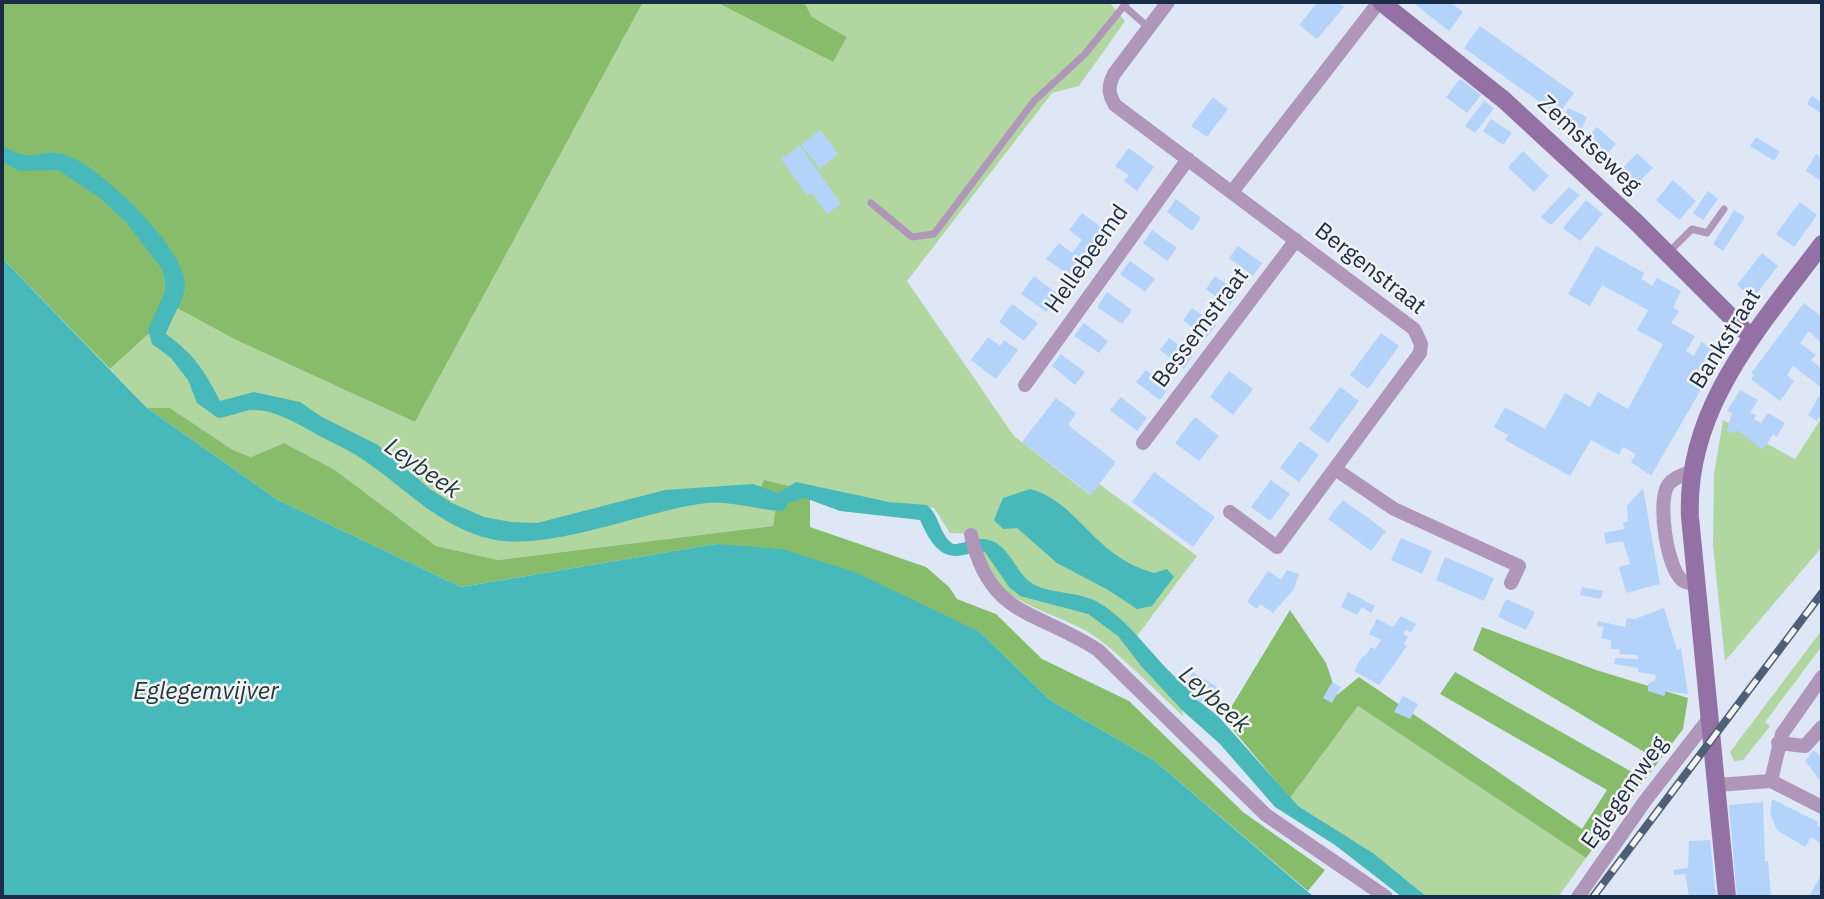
<!DOCTYPE html>
<style>
body{margin:0}
#map{position:relative;width:1824px;height:899px;overflow:hidden;background:#dde7f5;font-family:"IBM Plex Sans",sans-serif}
canvas{display:block}
.frame{position:absolute;inset:0;border:4px solid #192d48;pointer-events:none}
</style>
<div id="map">
<canvas width="1824" height="899"></canvas>
<div class="frame"></div>
</div>
<script>
const c = document.querySelector('canvas').getContext('2d');
c.lineJoin = 'round';
function fillPath(path, color) {
  c.fillStyle = color;
  c.fill(path, 'evenodd');
}
function stroke(path, color, width, dash) {
  c.strokeStyle = color;
  c.lineWidth = width;
  c.lineCap = dash ? 'butt' : 'round';
  c.setLineDash(dash || []);
  c.stroke(path);
}
function label(font, color, halo, rows, align = 'center') {
  c.font = font + ' "IBM Plex Sans",sans-serif';
  c.lineWidth = 5;
  c.setLineDash([]);
  c.textBaseline = 'middle';
  c.strokeStyle = halo;
  c.fillStyle = color;
  for (const [text, x, y, turn = 0] of rows) {
    c.save();
    c.translate(x, y);
    c.rotate((+turn || 0) * Math.PI / 180);
    c.textAlign = isNaN(turn) ? turn : align;
    if (halo) c.strokeText(text, 0, 0);
    c.fillText(text, 0, 0);
    c.restore();
  }
}
const green = new Path2D(`
 M643,2H716L833,62L847,37L812,17L804,2H1109L1125,21L1079,86L1052,93L907,281L1014,436L1090,495L1099,484L1197,556L1128,648L1182,709L1183,716C1156,691 1129,663 1100,640C1067,614 1003,607 984,565C980,556 979,544 977,534L950,533L934,508L810,491L776,506L773,526L498,560L436,546L335,470L284,443L251,457L233,450L170,408H147L110,369L177,308L236,340L415,422Z
 M1822,417V547L1725,661L1713,545L1714,474L1723,420L1795,459Z
 M1822,630V646L1765,722L1770,726L1743,760L1734,761L1730,752Z
 M1358,706L1586,858L1558,897H1427L1373,853L1298,806L1290,798Z`);
const forest = new Path2D(`
 M2,2H643L415,422L236,340L177,308L110,369L2,258Z
 M716,2H804L812,17L847,37L833,62Z
 M147,408H170L233,450L251,457L284,443L335,470L436,546L498,560L773,526L776,506L754,504L764,480L810,491V527L926,567L949,587L957,599L996,614L1042,659L1129,701L1243,812L1325,870L1308,891L1155,761L1050,700L980,632L716,544L461,587L278,500Z
 M1290,610L1326,663L1337,695L1359,677L1582,829L1607,790L1440,694L1455,672L1632,772L1646,753L1473,650L1482,627L1596,670L1688,698L1683,729L1586,858L1358,706L1290,798L1224,719Z`);
const water = new Path2D(`
 M2,146C36,165 36,148 63,154C97,162 185,248 185,284C185,300 171,318 166,334C195,355 204,370 220,401L254,392L300,402L322,417L378,445L430,489L452,503L484,517L511,522L537,523L665,490L753,484L778,493L796,482L889,502L927,505C940,516 939,534 953,544C963,544 974,538 984,539C1008,541 1014,570 1030,582C1047,595 1080,590 1101,604C1139,628 1159,670 1198,695L1196,699L1218,716L1298,806L1373,853L1427,897H1402L1335,845L1275,807L1220,744L1183,711L1141,666L1118,636L1088,614L1020,596L1009,587L985,552C974,551 966,556 956,556C936,556 927,535 920,520L840,511L805,498L788,503L783,511C755,510 729,499 699,504C639,513 547,552 491,539C437,527 401,483 356,455C341,446 324,439 309,430C292,421 274,410 254,410C243,410 230,417 218,418L197,403L188,380L171,358L152,344L148,329L165,292V280L162,269L126,222L100,198L58,170L20,171L2,162Z
 M2,258L147,408L278,500L461,587L716,544L782,549L855,572L980,632L1050,700L1155,761L1314,897H2Z
 M1030,489C1067,498 1088,537 1119,557C1130,565 1142,569 1154,573L1167,569L1174,577L1152,606L1137,609L1108,590L1057,563L1017,528L1003,529L994,520L1003,498Z`);
const building = new Path2D(`
 M1318,2H1338L1344,7L1317,39L1299,25Z
 M1412,2H1450L1463,12L1449,31Z
 M1480,26L1574,93L1558,115L1464,48Z
 M1460,79L1481,95L1467,113L1446,97Z
 M1812,96L1822,103V114L1807,104Z
 M1213,97L1228,109L1207,137L1191,126Z
 M1484,101L1494,108L1475,133L1465,126Z
 M1568,108L1587,117L1577,138L1558,129Z
 M1491,119L1512,133L1503,145L1483,131Z
 M1597,127L1616,144L1599,163L1580,146Z
 M820,130L838,154L820,169L801,145Z
 M1756,137L1780,152L1774,161L1750,146Z
 M800,146L841,204L827,214L812,193L807,195L781,159Z
 M1129,148L1154,167L1137,191L1124,181L1129,175L1115,166Z
 M1523,151L1549,176L1534,192L1508,167Z
 M1637,153L1653,168L1632,189L1617,174Z
 M1816,154L1822,158V182L1806,171Z
 M1673,180L1696,201L1679,220L1656,200Z
 M1569,187L1580,195L1551,225L1541,217Z
 M1708,191L1718,199L1703,220L1693,213Z
 M1176,199L1201,218L1192,231L1167,212Z
 M1586,200L1603,214L1580,241L1563,228Z
 M1800,202L1817,215L1794,247L1776,234Z
 M1734,210L1745,217L1723,251L1713,244Z
 M1082,213L1106,231L1072,277L1046,259L1059,243L1072,253L1082,240L1069,230Z
 M1152,230L1177,248L1167,261L1143,243Z
 M1238,246L1262,263L1253,276L1229,258Z
 M1596,246L1644,273L1641,279L1652,286L1657,278L1681,291L1673,307L1679,311L1671,323L1695,336L1686,351L1694,356L1701,342L1722,353L1651,476L1631,462L1636,454L1623,447L1619,455L1591,440L1570,476L1505,440L1508,435L1494,427L1505,407L1545,429L1565,393L1590,407L1598,392L1628,409L1663,344L1637,330L1648,310L1602,285L1590,306L1568,294Z
 M1762,253L1778,266L1753,298L1737,285Z
 M1130,261L1155,279L1145,292L1120,274Z
 M1034,276L1059,295L1046,312L1021,294Z
 M1215,276L1239,293L1229,307L1206,289Z
 M1107,292L1132,310L1122,324L1097,307Z
 M1804,303L1822,317V344L1809,331L1800,343L1816,355L1811,360L1820,367L1822,365V388L1793,366L1787,375L1794,381L1780,401L1751,379L1754,375L1751,373Z
 M1012,304L1038,323L1024,341L999,322Z
 M1192,308L1216,325L1206,338L1183,320Z
 M1084,323L1108,341L1099,353L1074,336Z
 M1381,333L1399,346L1368,389L1350,375Z
 M988,337L1000,346L1004,340L1018,350L996,379L971,360Z
 M1169,338L1193,356L1184,369L1160,350Z
 M1061,354L1085,372L1075,385L1052,366Z
 M1146,370L1169,387L1160,400L1136,382Z
 M1229,371L1253,389L1233,415L1210,397Z
 M1340,387L1359,401L1328,443L1309,429Z
 M1740,390L1758,400L1750,413L1756,415L1754,419L1761,423L1768,413L1785,423L1777,437L1773,434L1763,450L1737,430L1731,434L1727,430L1732,413L1727,411Z
 M1819,396L1822,398V412L1817,421L1808,415Z
 M1121,397L1147,418L1137,431L1110,410Z
 M1056,398L1076,413L1068,425L1116,462L1091,495L1022,442Z
 M1195,417L1219,436L1199,461L1175,443Z
 M1300,441L1319,455L1299,482L1280,468Z
 M1154,472L1215,517L1193,547L1132,502Z
 M1271,480L1290,494L1270,521L1251,507Z
 M1643,488L1660,584L1626,593L1619,567L1630,564L1623,541L1606,544L1604,533L1624,529L1623,523L1628,521L1627,506Z
 M1343,500L1386,531L1371,551L1328,519Z
 M1401,538L1432,551L1422,574L1391,560Z
 M1445,557L1494,578L1484,601L1436,580Z
 M1287,570L1299,574L1294,589L1273,613L1260,604L1257,609L1247,602L1268,571L1281,580Z
 M1582,587L1603,591L1601,599L1580,595Z
 M1348,592L1375,606L1371,613L1362,607L1357,615L1341,607Z
 M1506,599L1535,612L1526,630L1498,617Z
 M1664,608L1677,650L1681,648L1688,694L1666,691L1664,696L1648,691V684L1655,680L1656,675L1638,672V668L1614,664L1615,658L1639,659L1637,655L1620,654L1619,649H1611V640L1601,638L1604,627L1597,626L1598,621L1625,627L1627,618L1635,619Z
 M1401,616L1416,624L1411,632L1406,630L1403,634L1408,637L1404,644L1407,646L1379,685L1354,671L1362,657L1366,655L1371,647L1375,649L1381,640L1369,634L1377,619L1393,627Z
 M1193,672L1217,687L1205,705L1195,699L1198,695L1184,686Z
 M1332,682L1341,687L1332,703L1323,698Z
 M1403,696L1418,704L1410,719L1394,712Z
 M1814,750L1822,758V783L1805,761Z
 M1772,799L1818,822L1817,825L1822,828V844L1811,837L1805,847L1777,830L1770,813Z
 M1763,802L1765,861H1768L1771,897H1737L1729,805Z
 M1710,840L1716,897H1689L1685,874L1674,875L1673,870L1688,868L1689,841Z
 M1822,873V897H1809Z`);
const lane = new Path2D(`
 M1124,6L1148,27
 M871,203L912,237L934,234L1034,101L1085,54L1127,2
 M1668,253L1692,229L1707,233L1724,209`);
const street = new Path2D(`
 M1168,2L1114,74C1108,86 1108,93 1115,105L1414,329L1421,344L1420,353L1277,547L1230,512
 M1232,192L1379,2
 M1025,385L1188,159
 M1143,443L1296,240
 M1335,469L1394,509L1519,566L1511,583
 M1692,471C1683,475 1674,477 1668,485C1657,502 1667,568 1682,580C1687,584 1692,583 1698,583
 M971,535C990,618 1037,610 1098,650L1266,815L1386,897
 M1778,743L1805,746L1822,727
 M1771,781L1782,734L1822,677
 M1771,781L1822,807
 M1717,785L1771,781
 M1578,897L1645,801L1711,716`);
const secondary = new Path2D(`
 M1381,2L1504,100L1636,222L1752,338
 M1727,897L1690,517C1685,407 1761,326 1822,244`);
const rail = new Path2D(`
 M1593,897L1822,593`);
const streetNames = [
 ["Zemstseweg",1589,145,43],
 ["Hellebeemd",1087,259,-55],
 ["Bergenstraat",1370,269,38],
 ["Bessemstraat",1201,328,-53],
 ["Bankstraat",1726,339,-58],
 ["Eglegemweg",1625,793,-55]
];
const waterNames = [
 ["Leybeek",422,469,35],
 ["Eglegemvijver",206,692],
 ["Leybeek",1214,700,42]
];
fillPath(green, '#b1d69f');
fillPath(forest, '#87bd6a');
fillPath(water, '#48b9ba');
fillPath(building, '#b4d3fb');
stroke(lane, '#b097ba', 7);
stroke(street, '#b097ba', 14);
stroke(secondary, '#9471a4', 18);
stroke(rail, '#4e5f76', 8);
stroke(rail, '#f3f3f3', 5, [16]);
label('23px', '#192d48', '#f3f3f3', streetNames);
label('italic 24px', '#1e3737', '#f3f3f3', waterNames);
</script>
